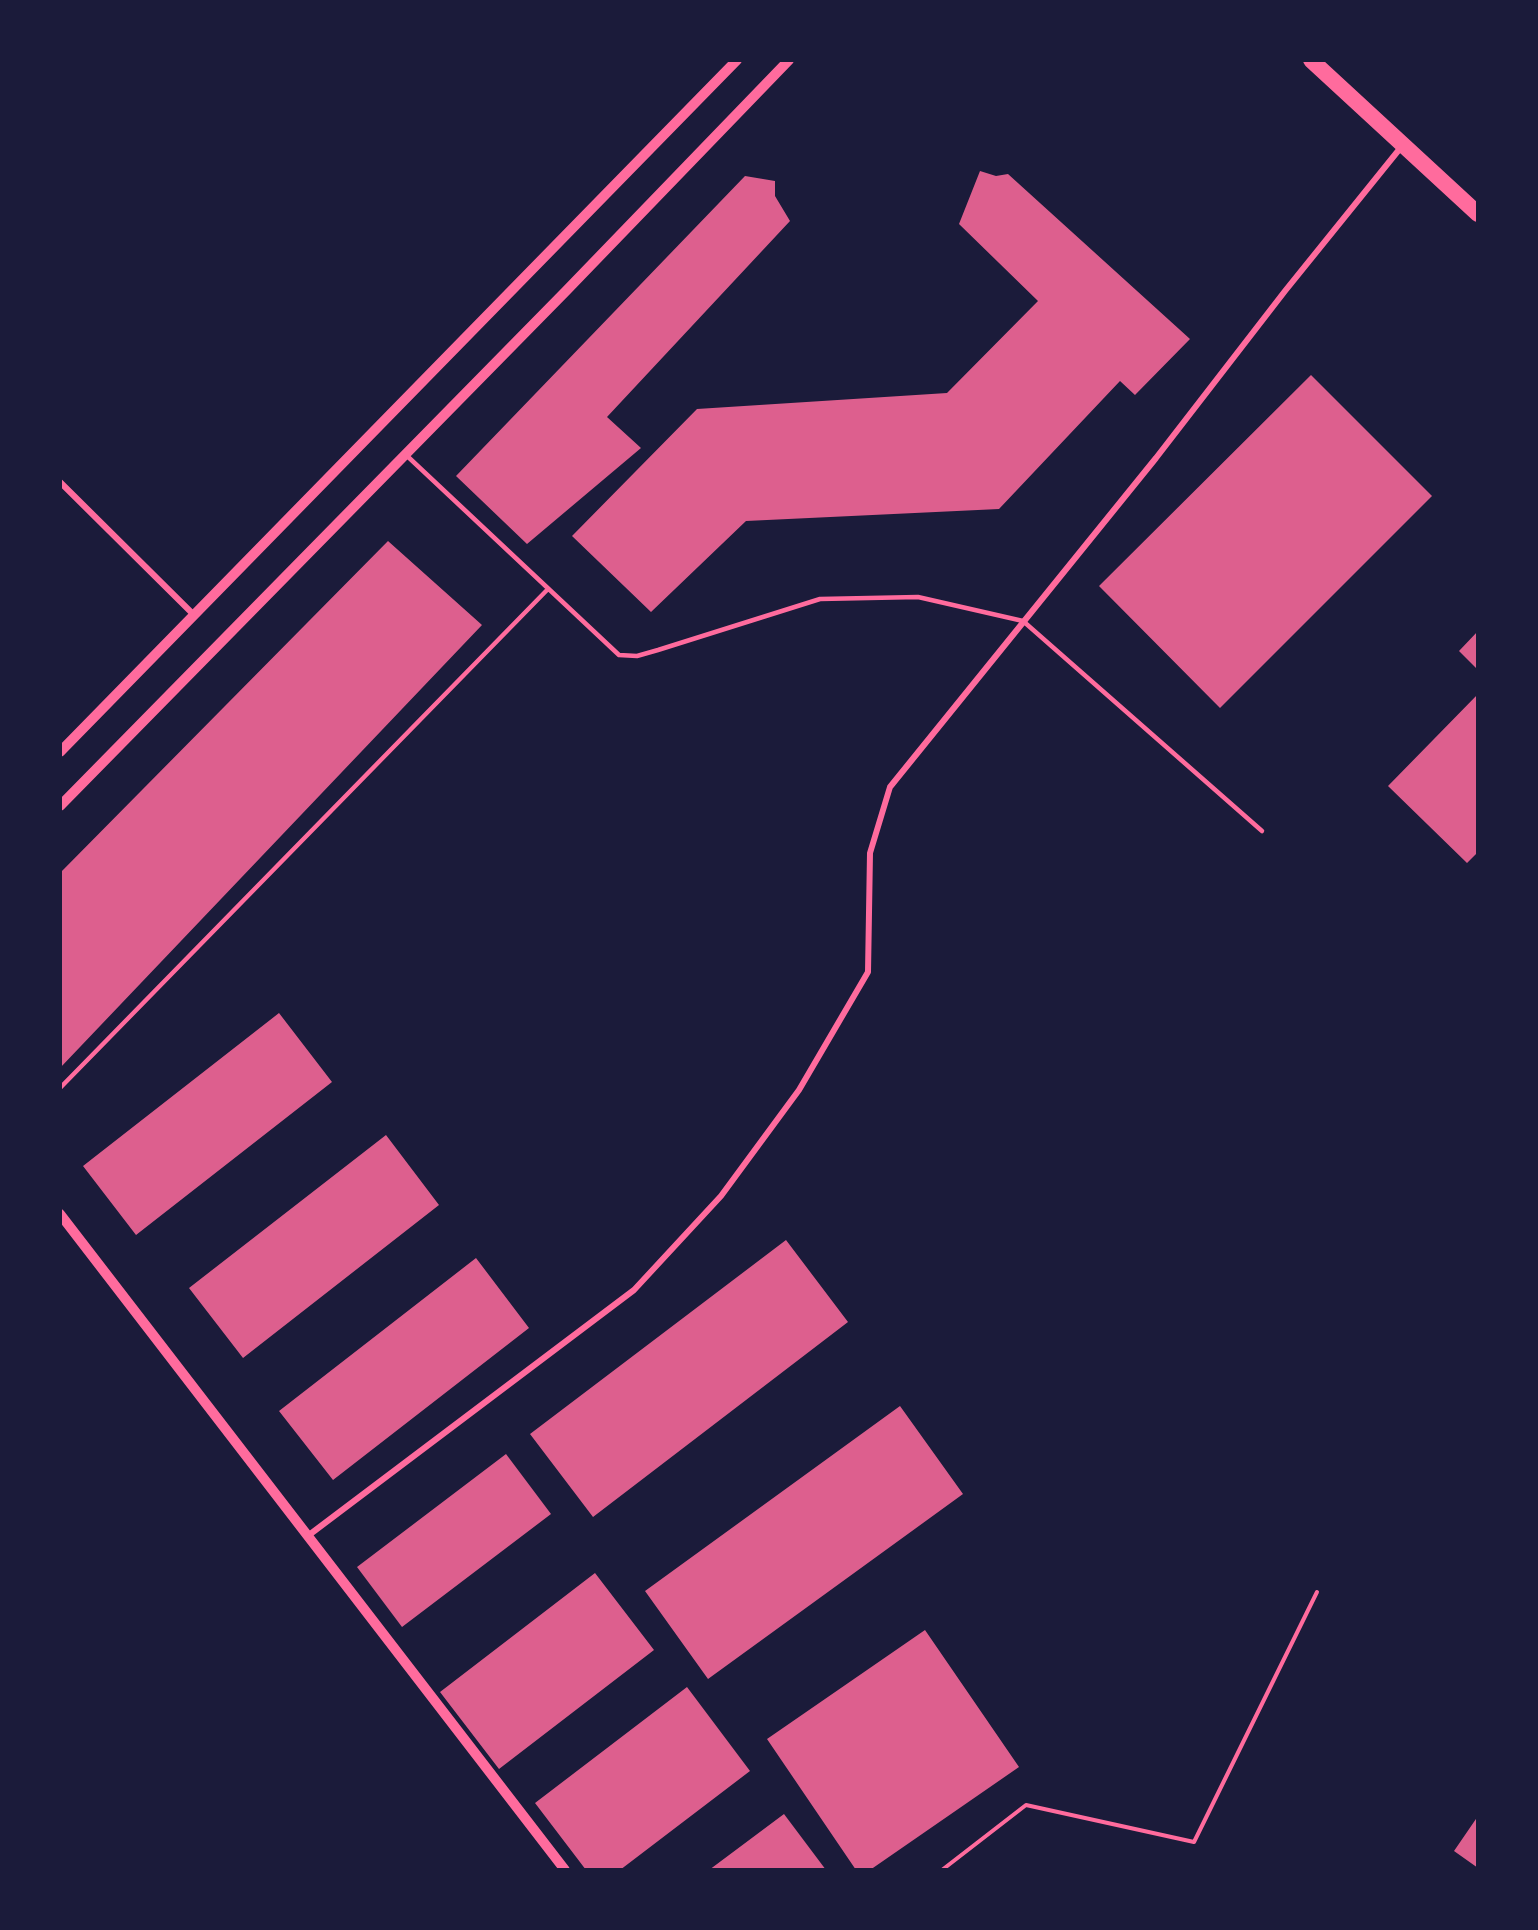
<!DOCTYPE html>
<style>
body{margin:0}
#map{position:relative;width:1538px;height:1930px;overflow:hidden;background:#1b1b3a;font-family:"Alegreya Sans",sans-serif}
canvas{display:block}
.frame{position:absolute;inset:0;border:62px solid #1b1b3a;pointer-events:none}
</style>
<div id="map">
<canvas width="1538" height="1930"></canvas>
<div class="frame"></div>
</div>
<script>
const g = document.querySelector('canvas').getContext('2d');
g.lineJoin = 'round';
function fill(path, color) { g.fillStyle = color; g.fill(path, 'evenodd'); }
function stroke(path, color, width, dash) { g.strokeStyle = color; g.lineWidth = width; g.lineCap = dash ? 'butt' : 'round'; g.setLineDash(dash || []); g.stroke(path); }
fill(new Path2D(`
 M980 171 996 176 1008 174 1190 339 1135 395 1120 381 999 509 746 521 651 612 572 536 697 409 947 393 1038 301 959 224Z
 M745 176 775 181V196L790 221 607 417 641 448 527 544 456 476Z
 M1311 375 1432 496 1220 708 1099 586Z
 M388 541 482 625 60 1068V873Z
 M1478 631V670L1459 651Z
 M1478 694V852L1467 863 1388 786Z
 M279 1013 332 1082 136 1235 83 1166Z
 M386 1135 439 1205 243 1358 189 1288Z
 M786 1240 848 1322 593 1517 530 1434Z
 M476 1258 529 1328 333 1480 279 1411Z
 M900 1406 963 1494 708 1679 645 1591Z
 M506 1454 551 1514 402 1627 357 1567Z
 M595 1573 654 1650 499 1769 440 1692Z
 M925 1630 1019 1767 870 1870H856L767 1739Z
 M687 1687 750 1771 620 1870H586L535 1803Z
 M784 1814 826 1870H709Z
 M1478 1816V1868L1454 1851Z`), '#dd5f8e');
stroke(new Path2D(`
 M942 1870 1026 1805 1194 1842 1317 1592`), '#ff6b9d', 4);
stroke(new Path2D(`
 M405 454 619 655 637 656 658 650 820 599 918 597 1023 621 1262 831
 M60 1088 548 589`), '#ff6b9d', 4.5);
stroke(new Path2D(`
 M60 482 194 615
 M309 1535 634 1290 721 1196 799 1090 868 972 870 853 890 787 1156 458 1285 291 1402 146`), '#ff6b9d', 6);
stroke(new Path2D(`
 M60 752 737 60
 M60 806 566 291 789 60
 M60 1214 565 1870`), '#ff6b9d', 10);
stroke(new Path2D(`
 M1311 60 1478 214`), '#ff6b9d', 16);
</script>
